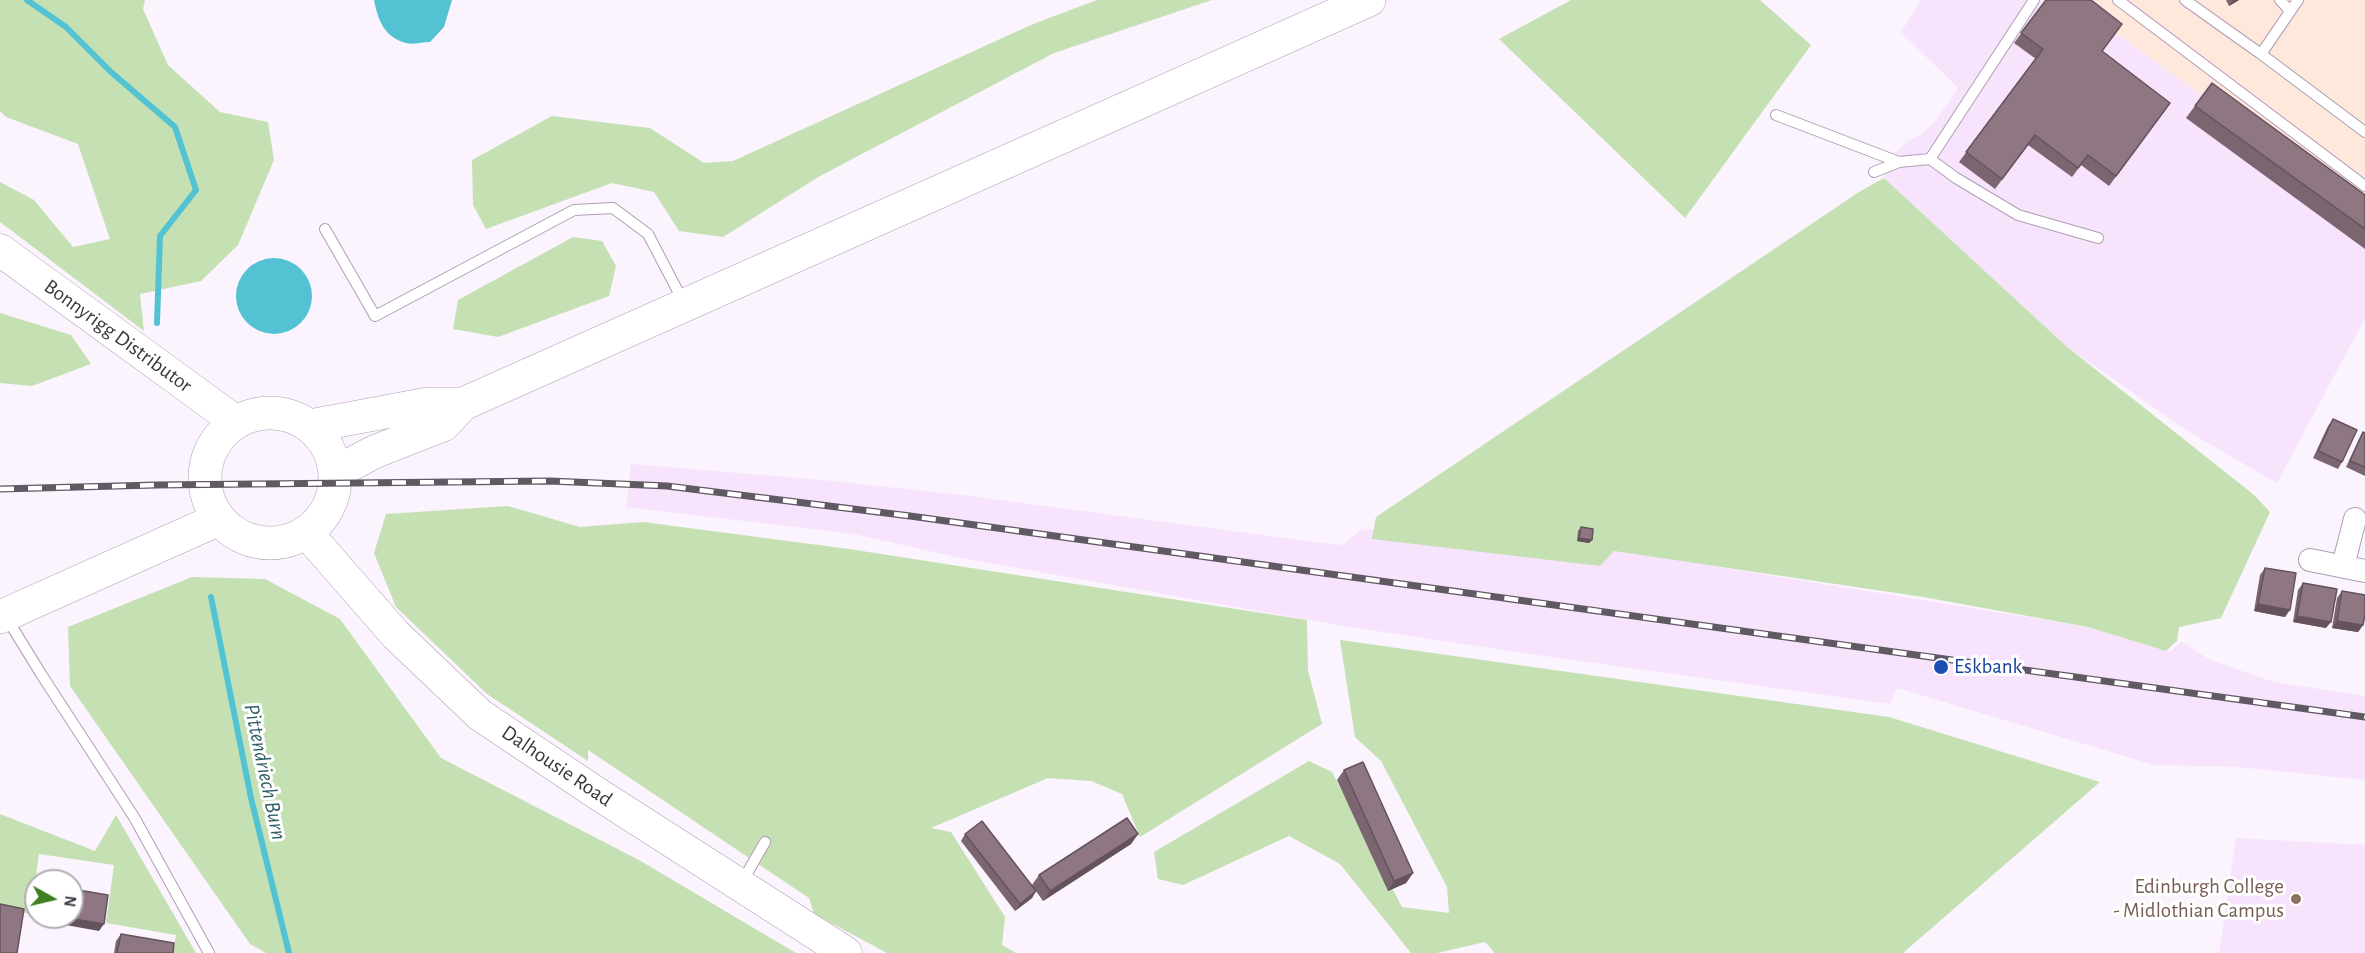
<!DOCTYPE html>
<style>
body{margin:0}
#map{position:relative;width:2365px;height:953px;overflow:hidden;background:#fbf3fd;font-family:"Alegreya Sans",sans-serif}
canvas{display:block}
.north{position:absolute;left:24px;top:869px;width:60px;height:60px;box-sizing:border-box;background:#fff;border:2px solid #b1aeb2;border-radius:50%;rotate:98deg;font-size:16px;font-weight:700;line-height:24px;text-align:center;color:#3d353f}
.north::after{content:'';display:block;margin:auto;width:21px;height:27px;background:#3e8123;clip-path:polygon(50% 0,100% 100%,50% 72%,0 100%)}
</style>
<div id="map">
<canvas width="2365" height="953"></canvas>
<div class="north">N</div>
</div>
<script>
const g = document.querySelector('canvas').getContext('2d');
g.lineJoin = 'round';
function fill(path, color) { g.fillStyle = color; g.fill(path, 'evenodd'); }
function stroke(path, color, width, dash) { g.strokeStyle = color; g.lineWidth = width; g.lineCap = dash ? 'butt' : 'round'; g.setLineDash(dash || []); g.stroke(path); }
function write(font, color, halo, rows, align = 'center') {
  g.font = font + ' "Alegreya Sans",sans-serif'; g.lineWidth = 6; g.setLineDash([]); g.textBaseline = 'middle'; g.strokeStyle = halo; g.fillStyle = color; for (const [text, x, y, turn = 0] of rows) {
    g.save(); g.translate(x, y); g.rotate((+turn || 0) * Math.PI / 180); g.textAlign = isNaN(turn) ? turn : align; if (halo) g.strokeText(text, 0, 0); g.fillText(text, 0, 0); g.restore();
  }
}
fill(new Path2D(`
 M2071 0H2365V214Z`), '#fee7db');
fill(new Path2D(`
 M1921 0H2070L2365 214V318L2277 483 2189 432 2066 346 1884 178 1883 163 1908 141 1921 134 1934 123 1958 88 1901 32Z
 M631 464 833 481 970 496 1315 542 1343 545 1359 531 1379 528 1614 550 2088 627 2170 652 2181 641 2210 660 2274 682 2365 696V780L2238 767 2154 765 1897 688 1890 704 1544 656 1343 626 956 557 854 534 626 507Z
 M2236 838 2365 845V953H2219Z`), '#f7e4fc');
fill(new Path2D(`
 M0 0H145L143 9 168 65 220 112 268 122 274 160 238 245 201 281 140 294 144 331 0 222V182L34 200 73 247 110 239 78 144 6 117 0 111Z
 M1097 0H1212L1054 53 820 176 723 237 679 231 654 192 612 183 486 229 473 205 472 160 552 116 650 128 704 163 733 161 1033 24Z
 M1571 0H1760L1811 45 1685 218 1499 39Z
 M1884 178 2066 346 2253 494 2270 512 2221 618 2179 627 2177 641 2166 651 2088 627 1923 597 1614 551 1600 566 1372 539 1376 517 1859 192Z
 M573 237 602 241 616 266 609 296 498 337 453 329 458 300Z
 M0 313 71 335 91 364 32 386 0 383Z
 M508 506 580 527 643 522 849 549 1307 620 1308 670 1322 724 1140 837 1122 794 1091 781 1048 778 931 828 951 832 1005 917 1002 945 1016 953H887L814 914 809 898 588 750V761L487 694 396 607 374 553 386 514Z
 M192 577 265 579 340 619 441 758 639 860 796 953H266L250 944 70 686 68 627Z
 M1340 640 1889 717 2100 782 1903 953H1495L1485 942 1437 953H1411L1340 864 1289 836 1183 885 1158 879 1154 852 1309 761 1332 772 1402 907 1449 913 1447 887 1381 761 1355 737Z
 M0 814 95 851 116 815 196 953H173L176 935 106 923 114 865 39 854 31 914 0 909Z`), '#c5e1b4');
fill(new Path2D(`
 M374 0H452L444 27 430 42C423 42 412 45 406 43 384 37 378 20 374 0Z
 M236 296a38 38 0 1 1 76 0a38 38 0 1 1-76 0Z`), '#53c2d2');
stroke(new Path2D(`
 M27 0 66 27 111 72 175 127 196 190 160 236 157 323
 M211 597 251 798 289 953`), '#53c2d2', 6);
const service = new Path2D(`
 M2118 0 2365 186
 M2185 0 2261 54
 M2280 0 2290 11
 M2298 0 2261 54 2365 132
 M1776 115 1899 162
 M1930 159 1956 178 2018 215 2098 238
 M1874 172 1899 162 1930 159 2034 0
 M325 229 375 316 574 210 613 208 648 234 684 303
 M6 617 41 674 134 817 209 953
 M742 882 765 842`);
const minor = new Path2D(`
 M2310 560 2365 571
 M2343 566 2355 519`);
const secondary = new Path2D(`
 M0 250 235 421
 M306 532 396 635 480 715 598 794 846 953`);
const primary = new Path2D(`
 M205 478a65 65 0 1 1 130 0a65 65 0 1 1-130 0Z
 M310 426 428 404H463
 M335 473 374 452 443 425 463 404 1369 0
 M0 617 219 519`);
stroke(service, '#af9eb4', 12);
stroke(minor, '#af9eb4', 24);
stroke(secondary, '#af9eb4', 33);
stroke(primary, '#af9eb4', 34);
stroke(service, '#fff', 10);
stroke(minor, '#fff', 22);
stroke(secondary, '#fff', 32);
stroke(primary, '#fff', 33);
const rail = new Path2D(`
 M0 489 156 485 550 481 667 486 910 516 2365 717`);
stroke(rail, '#605862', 7);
stroke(rail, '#fff', 4.5, [14]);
fill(new Path2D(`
 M2046 0 2102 52 2170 103 2109 186 2081 165 2072 177 2028 145 1995 189 1959 162 2036 59 2014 43Z
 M2226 0H2239L2229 6Z
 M2212 83 2365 195V249L2186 118Z
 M2333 419 2342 462 2338 469 2313 458 2328 426Z
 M2363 432 2365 433V476L2346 467 2359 439Z
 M1581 527 1592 540 1589 543 1577 541 1578 531Z
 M2265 568 2285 617 2254 611 2260 575Z
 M2303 583 2326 628 2293 622 2298 590Z
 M2342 591 2363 625 2358 632 2332 628 2337 598Z
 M1344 770 1413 873 1406 883 1388 891 1337 780Z
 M965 834 1036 891 1032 885 1039 875 1138 834 1131 844 1043 901 1036 891 1032 898 1015 911 961 841Z
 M121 934 173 953H114L116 941Z`), '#7b6571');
fill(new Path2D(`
 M2233 0H2239L2229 6Z
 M1579 538 1592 540 1589 543 1577 541Z
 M2258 604 2290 610 2285 617 2254 611Z
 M2297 616 2331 622 2326 628 2293 622Z
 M2337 621 2363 625 2358 632 2332 628Z
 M1138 834 1131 844 1043 901 1050 891Z
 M1413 873 1406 883 1388 891 1394 881Z
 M1036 891 1032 898 1015 911 1020 904Z
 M40 917H63L104 924 99 931 38 920Z`), '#64535c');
const building = new Path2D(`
 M2046 0H2091L2122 24 2102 51 2170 103 2116 176 2088 155 2078 168 2035 135 2002 179 1966 152 2043 49 2021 33Z
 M2212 83 2365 195V229L2195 106Z
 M2333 419 2357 430 2342 462 2318 451Z
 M2363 432 2365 433V467L2350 461Z
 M1581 527 1593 529 1592 540 1579 538Z
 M2265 568 2296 573 2290 610 2258 604Z
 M2303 583 2337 589 2331 622 2297 616Z
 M2342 591 2365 595V615L2363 625 2337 621Z
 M1363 762 1413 873 1394 881 1344 770Z
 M1127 818 1138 834 1050 891 1039 875Z
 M982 821 1036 891 1020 904 965 834Z
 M72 889 108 895 104 924 63 917H72Z
 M0 904 24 909 17 953H0Z
 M121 934 174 943 173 953H117Z`);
fill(building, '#8f7683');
stroke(building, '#64535c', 1.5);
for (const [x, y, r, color] of [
 [1941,667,8,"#1a4fb4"],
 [2296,899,6,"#8d6e63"]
]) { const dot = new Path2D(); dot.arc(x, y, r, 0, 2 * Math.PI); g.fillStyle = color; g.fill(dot); stroke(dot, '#fff', 2); }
write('21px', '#3d353f', '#fff', [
 ["Bonnyrigg Distributor",118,336,36],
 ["Dalhousie Road",557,766,34]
]);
write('21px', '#164399', '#fff', [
 ["Eskbank",1954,667]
], 'left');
write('21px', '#785e54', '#fff', [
 ["Edinburgh College",2284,887],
 ["- Midlothian Campus",2284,911]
], 'right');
write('italic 22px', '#2f5f66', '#fff', [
 ["Pittendriech Burn",265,772,78]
]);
</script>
